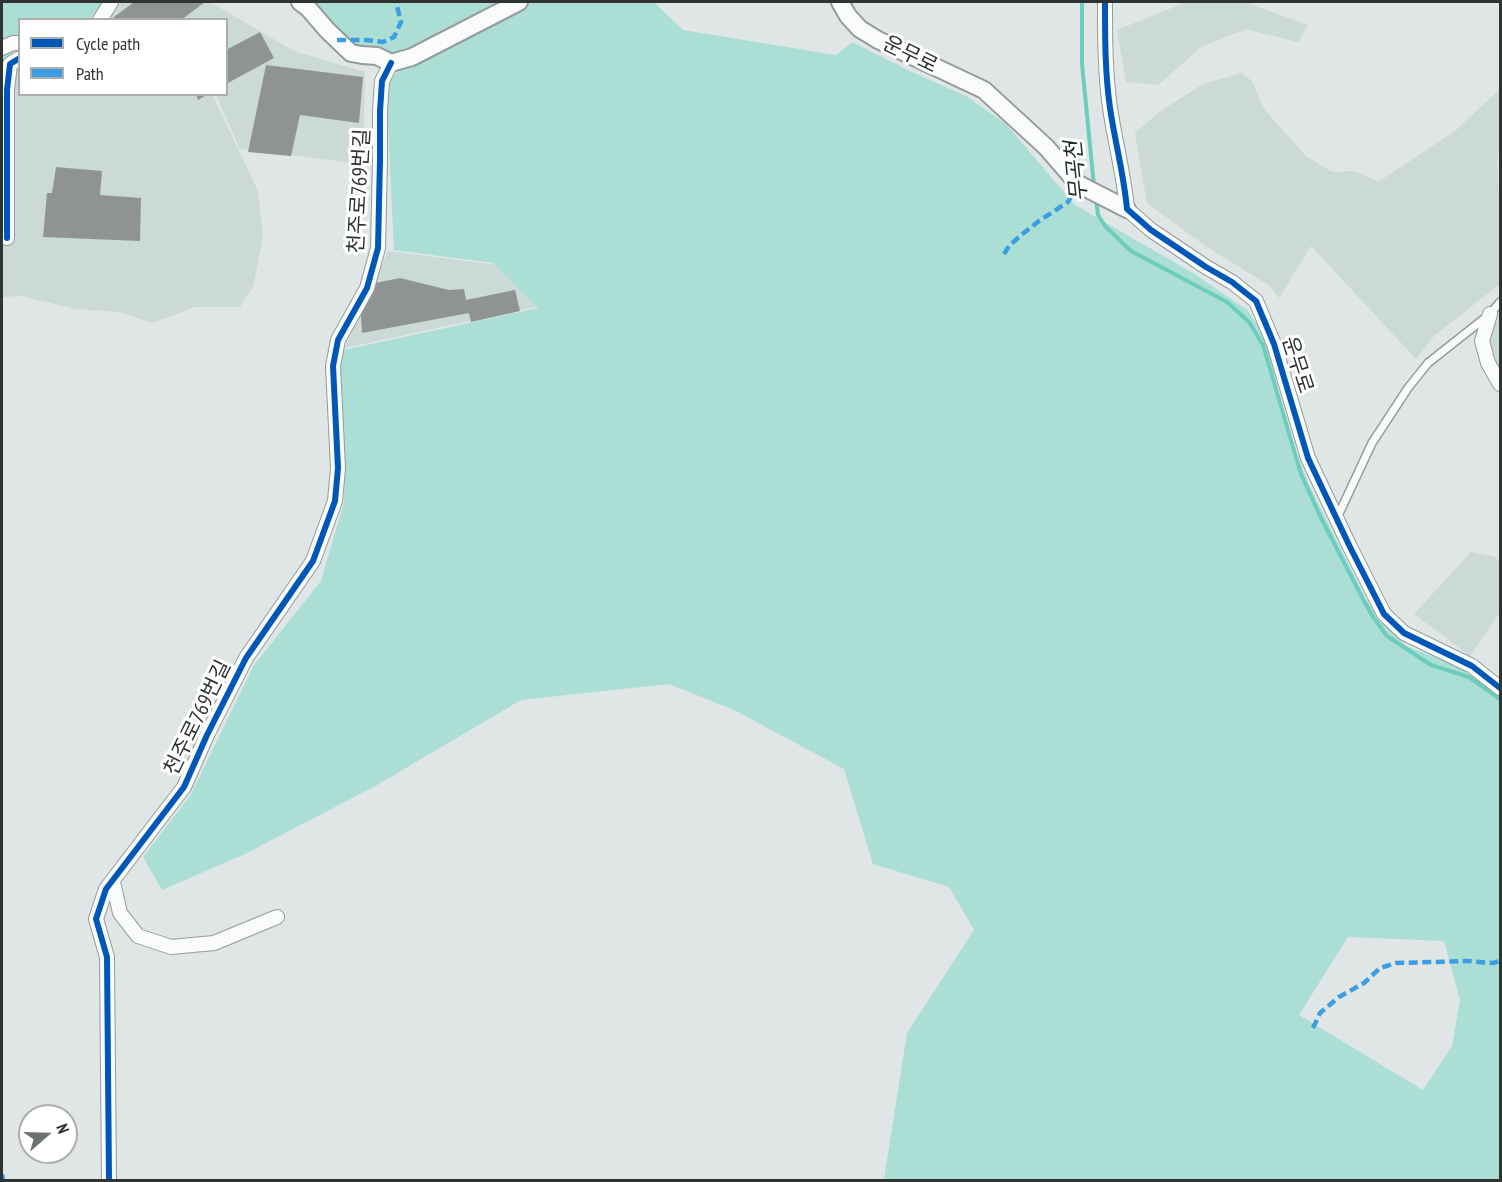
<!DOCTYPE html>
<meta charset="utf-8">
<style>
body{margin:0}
#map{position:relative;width:1502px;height:1182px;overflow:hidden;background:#dfe6e5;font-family:"PT Sans Narrow",sans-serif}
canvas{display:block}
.frame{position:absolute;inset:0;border:3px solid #2f3433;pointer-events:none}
.legend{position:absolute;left:18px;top:18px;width:210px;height:78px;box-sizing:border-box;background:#fff;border:2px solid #acaead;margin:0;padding:8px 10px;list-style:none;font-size:18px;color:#2f3433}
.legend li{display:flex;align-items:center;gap:12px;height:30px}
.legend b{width:30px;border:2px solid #acaead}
.north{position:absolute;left:18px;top:1104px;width:60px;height:60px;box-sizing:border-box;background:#fff;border:2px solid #acaead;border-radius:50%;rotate:70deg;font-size:16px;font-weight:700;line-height:24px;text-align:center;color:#2f3433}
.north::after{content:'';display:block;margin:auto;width:21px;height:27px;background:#6d7271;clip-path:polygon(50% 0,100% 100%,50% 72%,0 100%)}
</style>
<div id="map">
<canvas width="1502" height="1182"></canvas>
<div class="frame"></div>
<ul class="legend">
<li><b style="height:8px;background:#0057b8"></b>Cycle path</li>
<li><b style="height:8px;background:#3d9de2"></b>Path</li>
</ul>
<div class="north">N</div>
</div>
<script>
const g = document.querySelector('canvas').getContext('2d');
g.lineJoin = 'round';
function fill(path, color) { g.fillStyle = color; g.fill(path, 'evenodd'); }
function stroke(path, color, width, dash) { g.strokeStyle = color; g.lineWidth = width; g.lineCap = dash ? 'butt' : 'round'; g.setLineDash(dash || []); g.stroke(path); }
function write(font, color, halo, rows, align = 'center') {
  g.font = font + ' "PT Sans Narrow","Noto Sans KR",sans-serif'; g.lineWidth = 6; g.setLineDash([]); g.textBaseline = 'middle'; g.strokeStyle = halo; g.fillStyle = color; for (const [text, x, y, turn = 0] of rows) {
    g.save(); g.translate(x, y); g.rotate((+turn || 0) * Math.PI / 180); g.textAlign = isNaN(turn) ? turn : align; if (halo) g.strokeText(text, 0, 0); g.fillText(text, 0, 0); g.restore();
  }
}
fill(new Path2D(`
 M113 2H210L294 51 365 72 363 164 240 149 216 95 226 94V20H101Z
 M1187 2H1250L1252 5 1308 25 1298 42 1246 29 1201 47 1158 85 1126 82 1117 30Z
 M19 58 20 94H208L213 96 258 191 263 238 253 287 240 307H195L152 323 120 312 76 309 20 296 2 297V192L7 90Z
 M1241 73 1252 81 1264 109 1306 156 1332 172 1355 171 1378 182 1455 131 1500 89V139L1497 164 1500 210V284L1434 336 1416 359 1311 246 1279 298 1270 286 1207 247 1147 203 1135 133 1159 112 1203 84Z
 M388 251 497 265 540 306 345 348Z
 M1500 313V376L1484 343 1491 318Z
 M1471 552 1496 557 1500 564V612L1470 656 1414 614Z`), '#cbd9d7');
fill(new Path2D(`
 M2 2H103L90 19 20 20 19 41 13 43 2 192Z
 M310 2H507L399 54 365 52 359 49 316 6Z
 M530 2H654L683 30 836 55 852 42 910 71 966 96 1006 124 1075 205 1193 273 1247 310 1265 335 1288 431 1309 485 1367 601 1406 646 1454 664 1500 695V1180H872L884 1179 907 1033 974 930 949 887 873 864 844 769 734 710 669 684 521 700 377 785 245 854 162 890 143 857 190 796 254 665 321 581 344 502 339 351 538 308 493 263 394 250 386 84 397 72 408 64 478 30ZM1348 937 1444 941 1460 1000 1452 1046 1423 1090 1299 1015Z`), '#abdfd5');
stroke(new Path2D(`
 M1082 2V64L1094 186
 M1096 199 1098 215 1105 226 1131 251 1227 302 1249 322 1263 345 1301 474 1321 518 1362 597 1373 617 1387 636 1431 665 1469 677 1500 699`), '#6ccdbe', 4);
fill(new Path2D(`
 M134 2H205L181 20H110Z
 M260 32 274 58 226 84V50Z
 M266 65 363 77 359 123 300 115 291 156 248 152Z
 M196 94H208L198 100Z
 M56 167 102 171 100 195 141 198 140 241 43 237 47 193H52Z
 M400 278 449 290 464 289 466 300 515 290 520 311 471 322 469 313 362 333 361 315 375 283Z`), '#8f9493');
const service = new Path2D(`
 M1337 518 1372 443 1408 388 1428 363 1490 314 1500 302`);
const minor = new Path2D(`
 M1105 2C1105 37 1105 73 1110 108 1115 142 1124 175 1127 209L1151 230 1206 267 1232 282 1256 301 1274 344 1308 458 1350 547 1384 614 1404 633 1472 666 1500 688
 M100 20 111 2
 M2 48 13 43H20
 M7 238V90L10 64 20 58
 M1490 314 1482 341 1488 363 1500 384
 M113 882 120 913 138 936 171 947 214 943 277 917
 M109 1180 107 957 96 919 106 889 184 787 207 735 246 658 313 561 335 501 338 468 333 366 338 340 367 288 378 248 380 159V111L382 81 391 63`);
const tertiary = new Path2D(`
 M300 2 308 8 327 30 351 53 362 55 377 56 391 63 412 57 519 2
 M840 2 848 16 860 29 878 40 984 90 1046 147 1078 184 1127 209`);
stroke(service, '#959a9a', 10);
stroke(minor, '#959a9a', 16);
stroke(tertiary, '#959a9a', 20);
stroke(service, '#fafbfb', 7);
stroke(minor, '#fafbfb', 14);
stroke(tertiary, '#fafbfb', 16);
stroke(new Path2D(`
 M337 40H366L383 42 394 37 401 22 396 2
 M1004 254 1009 246 1020 236 1039 221 1068 202 1078 184
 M1313 1028 1320 1013 1339 997 1364 983 1380 968 1396 963 1467 961 1493 963 1500 961
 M2 1174 3 1180`), '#3d9de2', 4.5, [9, 4.5]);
stroke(new Path2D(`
 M1105 2C1105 37 1105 73 1110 108 1115 142 1124 175 1127 209L1151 230 1206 267 1232 282 1256 301 1274 344 1308 458 1350 547 1384 614 1404 633 1472 666 1500 688
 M7 238V90L10 64 20 58
 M109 1180 107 957 96 919 106 889 184 787 207 735 246 658 313 561 335 501 338 468 333 366 338 340 367 288 378 248 380 159V111L382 81 391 63`), '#0057b8', 6);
write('21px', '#2f3433', '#fff', [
 ["운무로",910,55,26],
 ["천주로769번길",360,191,-87],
 ["운무로",1297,365,72],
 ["천주로769번길",198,718,-64]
]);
write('italic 22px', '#182f2a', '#fff', [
 ["무곡천",1077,171,-96]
]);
</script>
